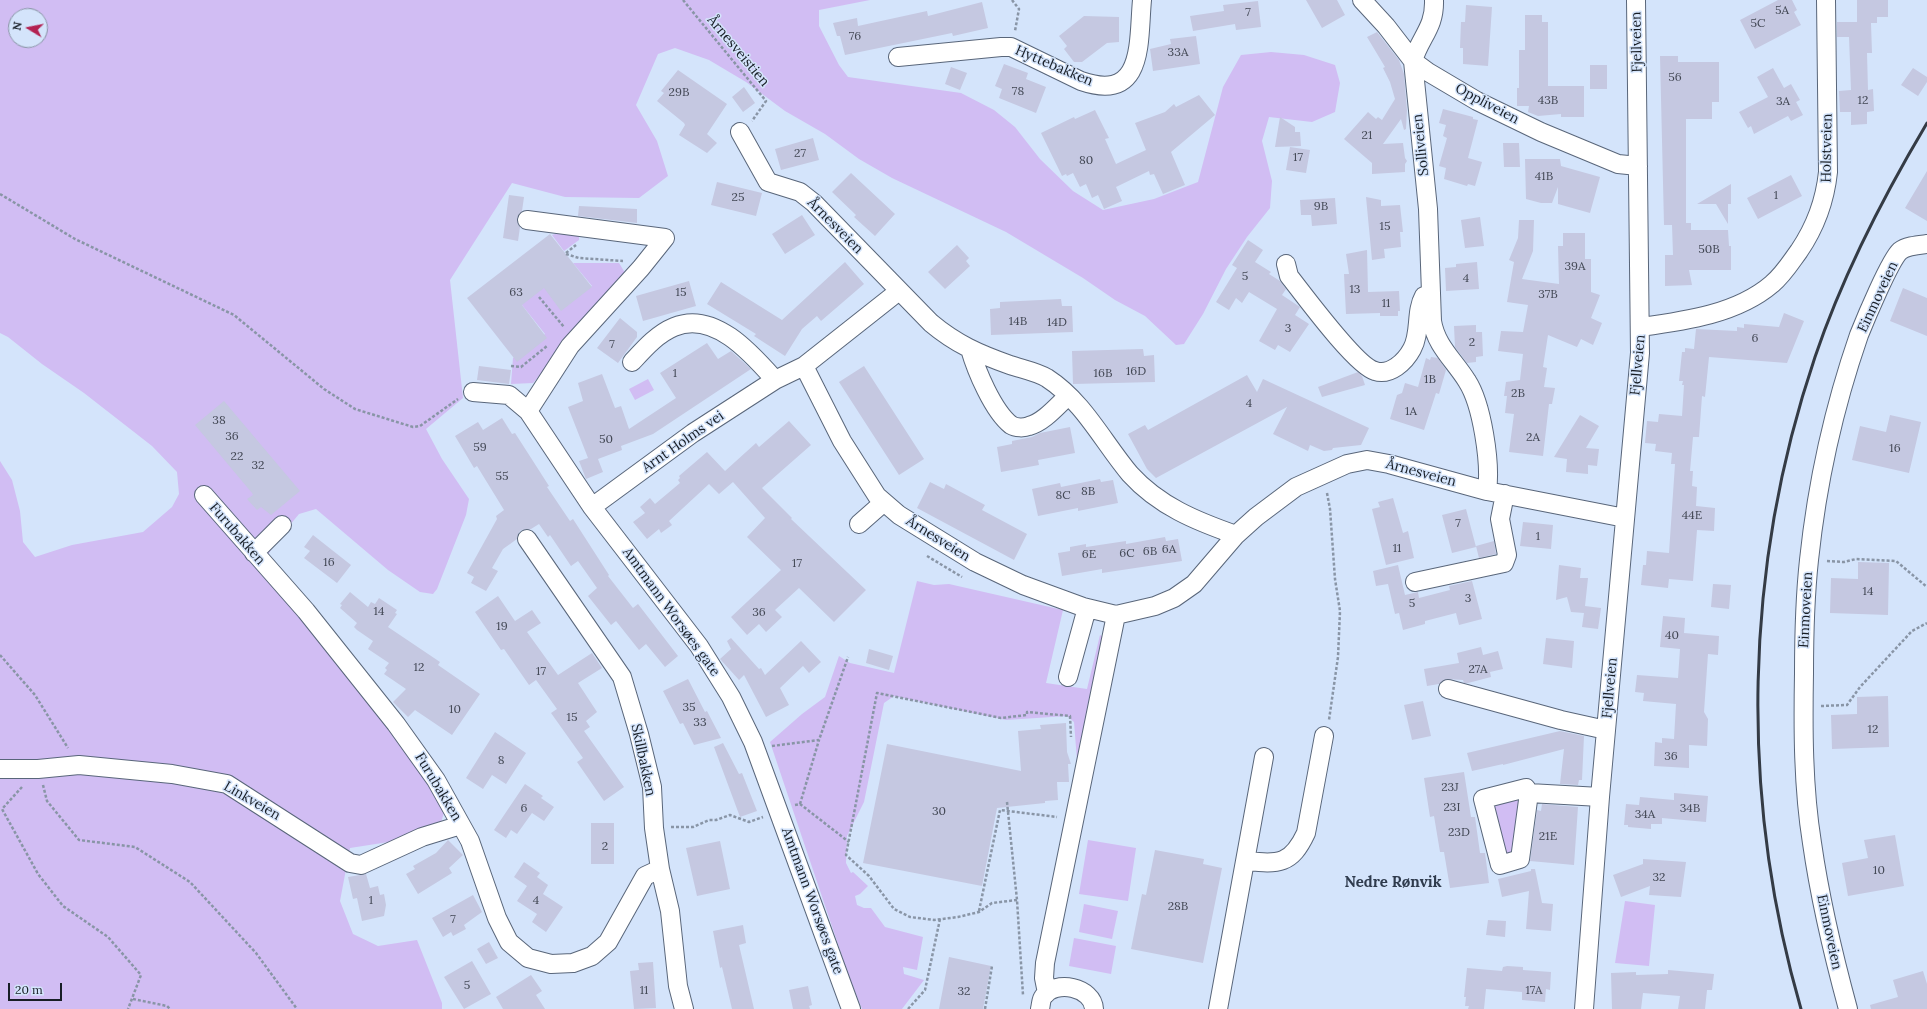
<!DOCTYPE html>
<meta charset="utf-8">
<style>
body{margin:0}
#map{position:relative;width:1927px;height:1009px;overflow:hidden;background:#d4e4fb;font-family:Lora,serif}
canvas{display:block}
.north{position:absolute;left:8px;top:8px;width:40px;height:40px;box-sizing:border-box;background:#d4e4fb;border:1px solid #8995a6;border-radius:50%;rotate:280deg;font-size:11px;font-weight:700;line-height:16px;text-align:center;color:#181e26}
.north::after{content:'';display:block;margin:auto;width:14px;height:18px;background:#b32252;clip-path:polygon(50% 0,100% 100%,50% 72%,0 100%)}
.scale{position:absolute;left:8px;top:983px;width:54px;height:18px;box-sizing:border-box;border:2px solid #181e26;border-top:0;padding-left:5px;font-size:12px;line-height:14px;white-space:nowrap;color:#181e26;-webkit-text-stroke:3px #d4e4fb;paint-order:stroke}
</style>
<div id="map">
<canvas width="1927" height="1009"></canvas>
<div class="north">N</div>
<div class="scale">20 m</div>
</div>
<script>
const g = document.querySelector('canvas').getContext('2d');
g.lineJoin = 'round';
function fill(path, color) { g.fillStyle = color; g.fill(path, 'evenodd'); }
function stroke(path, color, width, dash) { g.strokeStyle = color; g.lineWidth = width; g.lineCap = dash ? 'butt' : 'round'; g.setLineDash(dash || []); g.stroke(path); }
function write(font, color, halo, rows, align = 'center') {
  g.font = font + ' Lora,serif'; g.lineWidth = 3; g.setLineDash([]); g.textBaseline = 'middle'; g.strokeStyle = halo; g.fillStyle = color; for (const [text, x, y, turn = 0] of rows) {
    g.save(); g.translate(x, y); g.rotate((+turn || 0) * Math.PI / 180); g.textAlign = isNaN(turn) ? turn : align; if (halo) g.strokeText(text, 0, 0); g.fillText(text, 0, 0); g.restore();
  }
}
fill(new Path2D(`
 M0 0H870L819 10V26L839 65 848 77 961 93 994 110 1015 127 1040 159 1073 191 1103 210 1154 199 1198 182 1223 87 1241 55 1271 52 1304 55 1335 65 1340 83 1335 112 1312 122 1269 117 1262 141 1272 181 1270 208 1247 237 1226 269 1203 314 1184 344 1176 345 1145 316 1115 300 1083 278 1006 232 892 178 859 159 825 134 785 111 746 82 709 60 675 48 658 54 636 105 657 141 668 176 639 198 565 197 512 183 450 280 463 398 426 429 442 459 469 499 466 515 437 589 433 594 420 592 388 570 316 509 299 514 275 543 268 555 425 780 444 813 441 822 395 841 350 848 340 901 353 934 378 946 417 940 442 1003V1009H0V461L12 480 20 511 23 542 35 557 72 545 143 532 172 507 179 494 177 472 152 446 84 393 42 364 8 337 0 333ZM16 16H40V40H16Z
 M555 234 579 235V240L564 251 552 235Z
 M573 263H619L627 276 533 383 511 384 513 358 545 334 518 300 541 282 561 308 592 286Z
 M648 379 654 390 635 400 629 389Z
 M917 581 934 585 949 584 1063 610 1046 683 1087 689 1100 635 1107 639 1078 773 1074 722 1067 716 1006 720 894 696 884 703 864 802 847 836 846 863 851 873 853 872 868 886 860 894 855 896 857 905 864 908H871L885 927 923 937 917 970 903 967 904 974 924 980 902 1009H862L849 977 770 742 802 714 825 697 839 656 850 663 894 673Z
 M1521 795 1517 852 1503 855 1487 803Z
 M1088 840 1136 848 1128 901 1079 894Z
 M1625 901 1655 905 1649 966 1615 963Z
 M1084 904 1118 911 1112 939 1079 932Z
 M1074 938 1116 946 1111 974 1069 966Z`), '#d1bdf3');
fill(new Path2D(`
 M1306 0H1337L1345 15 1322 28Z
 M1778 0H1792L1797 10 1794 12 1801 25 1755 49 1740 20Z
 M1857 0H1888V17H1877V23H1871L1872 53H1867L1868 90 1873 89 1874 111 1867 112V124L1851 125V112H1840L1839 91 1851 90 1849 37H1837V22H1857Z
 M1258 1 1261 27 1236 30 1235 24 1193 31 1190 16 1224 11 1223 5Z
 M982 2 988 28 953 36 952 33 845 55 840 36H837L833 23 857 18 858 26 927 11 928 16Z
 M1466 5 1492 7 1488 66 1463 64V48H1460L1461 22H1465Z
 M1525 15H1542V22H1548V86H1584V117H1561V114L1538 116 1528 112 1529 106H1517V88H1519V50H1525Z
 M1084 16 1119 17V42L1107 43 1082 62H1074L1064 49 1067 46 1059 36Z
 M1377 32 1399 60 1404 74 1407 110 1406 129 1404 130 1401 119 1383 144 1403 143 1405 158 1407 161 1405 164V172L1372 174V163L1344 139 1368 112 1376 119 1378 117 1382 120 1395 99 1390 82 1383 68 1385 67 1367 37Z
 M1196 36 1200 64 1153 71 1150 49 1171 44 1170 39Z
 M1660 56H1678V62H1719V102H1712V119H1686V223H1691V230H1728L1729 246H1731V270H1689L1692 285 1665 286V255H1673L1672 225H1664Z
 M1004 64 1028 73 1026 79 1046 87 1036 113 999 98 1002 89 995 86Z
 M1590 65H1607V89H1590Z
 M951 67 967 73 960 90 945 84Z
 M1773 68 1784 88 1791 84 1800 100 1796 102 1803 115 1791 121 1788 116 1754 134 1751 126 1748 128 1739 112 1768 97 1757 77Z
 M1913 68 1927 77V82L1918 96 1901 85Z
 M678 70 727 104 707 134 717 143 707 153 679 135 685 125 684 123 657 101 664 93 661 91Z
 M744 87 755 103 743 112 732 97Z
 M1199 95 1215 115 1171 152 1185 185 1163 194 1154 174 1150 175 1149 171 1116 187 1122 201 1104 209 1098 195 1092 198 1086 184 1080 187 1073 173 1067 176 1066 174 1062 176 1041 133 1074 117 1075 119 1095 110 1109 138 1105 139 1116 164 1146 150 1135 123 1165 112 1174 104 1176 107Z
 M1443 109 1473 117V119L1478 120 1468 158 1482 162 1475 186 1468 184 1467 186 1444 179 1446 168 1439 166 1447 138 1443 136 1446 125 1439 123Z
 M1280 117 1295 127V132H1300L1301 146 1275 147Z
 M813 138 819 160 781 170 775 149Z
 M1503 143H1519L1520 167H1504Z
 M1290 147 1310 150 1306 173 1286 170Z
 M1525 159H1560L1561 166 1600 177 1590 213 1558 204V187L1552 203H1541L1526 199Z
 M1927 171V221L1905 208Z
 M851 173 895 214 875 236 854 217 856 215 832 192Z
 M1791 175 1802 196 1758 219 1747 198Z
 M717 182 762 193 756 216 711 205Z
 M1731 184V204H1728V224L1716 204H1697Z
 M509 195 524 197 522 211 517 218 520 227 518 241 503 238Z
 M1366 197 1381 200V206L1400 205 1403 232H1400L1401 247 1384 249 1385 258 1372 260Z
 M1335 198 1337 224 1312 226 1311 215H1301L1300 200Z
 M579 206 637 209V223L578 216Z
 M802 215 815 235 785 254 772 234Z
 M1480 217 1484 246 1465 248 1461 220Z
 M1519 220H1534L1533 251 1522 279 1559 284 1558 246H1563V233H1585V259H1591V292L1600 295 1591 318 1602 323 1593 345 1581 339 1577 347 1548 335 1543 367 1547 368 1544 387 1555 388 1552 404H1549L1543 456 1509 452 1514 414 1505 413 1507 396H1504L1506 382 1520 380 1523 354 1498 351 1501 331 1523 332 1528 305 1507 302 1514 262 1509 260 1518 238Z
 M550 234 592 287 561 311 544 288 522 305 547 338 517 362 467 298Z
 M1248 240 1263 250 1255 262 1271 272 1269 274 1280 281 1286 289 1282 295 1300 307 1295 315 1309 324 1290 352 1278 345 1275 350 1259 341 1277 309 1249 292 1242 303 1236 298 1229 310 1216 302 1237 268 1232 265Z
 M957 245 969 258 966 261 970 266 945 289 928 272Z
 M1367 250 1368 292 1399 291 1400 311H1398V316H1380V313L1346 314 1344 274H1349L1346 254Z
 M845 262 864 284 821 321 817 316 802 329 785 356 754 336 756 334 707 304 721 282 782 320Z
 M1477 262 1479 289 1446 291 1445 268 1456 267V264Z
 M689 281 696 306 643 321 636 296Z
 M1903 288 1927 298V336L1890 321Z
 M1061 299 1062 306H1072L1073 332 991 335 990 309 1000 308V302Z
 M1784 313 1804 321 1787 363 1709 357 1705 397 1702 396 1699 437H1693L1690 471H1693L1692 486 1697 487 1696 506 1715 508 1714 531 1697 530 1693 581 1669 579 1668 588 1641 585 1643 565H1646L1647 551 1669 553 1675 464H1671L1672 453 1655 451 1656 444 1645 443 1647 421 1658 422 1659 414 1682 416 1684 385H1682L1683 381H1679L1682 352H1685V348L1694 349 1696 329 1737 331V327L1744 328V324L1779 327Z
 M620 318 637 332V337L618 363 597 348Z
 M1476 325V332H1482L1483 356 1476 357V362L1467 363 1455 347 1454 326Z
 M707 343 718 359 731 351 751 369 653 434 621 446 622 450 598 459 603 472 586 479 579 461 588 458 568 407 583 401 578 383 602 374 615 408 621 406 629 429 676 398 660 373Z
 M1143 349 1144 356 1154 355 1155 382 1073 384 1072 351Z
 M1431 357 1438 358 1446 370 1439 394 1436 393 1424 430 1390 419 1397 395 1402 393 1405 383 1418 387 1426 358 1430 360Z
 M479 366 511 370 509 384 477 380Z
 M864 366 924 459 899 475 839 382Z
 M1358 372 1362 376 1365 385 1322 397 1318 387Z
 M1247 375 1257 392 1263 379 1369 428 1361 445 1333 448 1332 450 1324 451 1310 445 1308 451 1273 434 1287 407 1156 478 1147 469 1128 434 1145 425 1148 430Z
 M224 401 300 491 271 515 261 507 257 510 247 499 253 495 252 493 195 425Z
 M1580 415 1599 426 1586 448 1599 449 1597 466 1588 465V474L1566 472 1567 459 1554 457Z
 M1890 415 1921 422 1909 473 1852 460 1860 426 1886 432Z
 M502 418 512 434 515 433 549 486 547 487 570 521 573 519 609 575 608 576 633 608 638 604 678 656 665 667 646 644 639 650 616 621 611 625 588 596 597 588 578 561 571 566 550 535 548 537 539 524 531 529 521 530 518 534 517 539 503 549 492 568 498 571 486 591 471 583 474 577 467 573 497 519 496 516 504 510 477 466 474 468 455 436 478 422 483 430Z
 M789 421 811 445 762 488 792 518 791 519 866 590 834 622 799 588 775 610 782 617 766 632 759 624 747 635 731 617 781 570 747 537 765 518 733 482 719 494 709 484 669 521 672 525 661 533 659 529 647 539 633 522 645 513 640 507 650 498 655 504 680 483 678 480 680 478 679 476 707 452 725 471 756 443 759 447Z
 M1070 427 1075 453 1038 460 1039 465 1001 472 997 447 1012 444V441L1032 437 1040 433Z
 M1100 479 1101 482 1113 480 1118 503 1078 511V508L1038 516 1032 489 1060 483 1061 487Z
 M930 482 944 489 946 484 985 505 982 510 1027 534 1014 560 917 508Z
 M1393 498 1403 533 1408 531 1414 558 1386 565 1372 509 1380 507 1378 502Z
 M1466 509 1476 547 1452 553 1442 515Z
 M1523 522 1553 525 1551 549 1520 546Z
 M313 535 351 565 337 583 304 558 310 551 304 547Z
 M1165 537 1166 541 1178 539 1182 561 1102 573V569L1062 576 1058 553 1070 551V547L1086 544V547L1126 541V544Z
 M1494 541 1496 554 1479 558 1476 546Z
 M1858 562 1889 563 1888 615 1830 613 1831 578 1858 579Z
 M1398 565 1405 595 1418 592 1419 598 1450 590 1449 586 1472 581 1482 619 1459 625 1456 613 1425 621V624L1403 630 1399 613 1395 614 1388 584 1376 586 1373 571Z
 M1559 565 1581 568 1580 578H1588L1585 606 1601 608 1598 629 1582 627 1584 613 1571 612 1567 597 1556 600Z
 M1713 584 1731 585 1729 609 1711 607Z
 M350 592 368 607 371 602 375 604 379 598 397 610 395 613 397 614 388 627 440 662 438 665 480 694 452 735 415 710 408 717 393 702 406 689 384 674 387 670 385 668 389 663 368 649 373 641 357 630 354 627 357 623 340 608 342 605 340 604Z
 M498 596 515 621 532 610 541 623 527 632 558 675 592 653 602 668 578 683 597 712 586 721 590 727 584 731 624 787 604 801 577 762 583 758 551 713 557 709 536 680 529 685 504 649 501 650 475 612Z
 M1663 616 1685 618 1684 633 1719 636 1718 655 1708 654 1704 712 1708 719 1707 746 1689 745V768L1654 766 1655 742 1662 743V738L1674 739 1676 704 1643 701 1644 693 1635 692 1637 675 1678 678 1680 649 1660 647Z
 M731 638 759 669 761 668 765 675 801 641 821 662 809 673 803 666 780 688 789 705 766 717 744 675 739 680 720 659 731 649 727 641Z
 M1546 638 1574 641 1572 668 1543 664Z
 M1481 647 1483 655 1498 651 1503 669 1490 672 1491 677 1468 683H1464L1463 680 1446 679 1439 684 1427 686 1424 669 1459 663 1457 653Z
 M869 649 893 656 889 670 866 663Z
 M688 679 705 712 707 711 721 738 694 745 683 723 680 724 663 691Z
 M1888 696 1889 747 1832 749 1831 715 1857 714V697Z
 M1423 701 1431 736 1412 740 1404 705Z
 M1066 723 1067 752 1071 764H1068L1069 782H1057L1058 800 1045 801V803L997 808 982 886 863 863 887 744 1021 771 1018 731 1041 729 1040 725Z
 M1560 731 1584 736 1582 780H1579L1578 785 1560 784 1564 749 1503 765V764L1472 771 1467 753Z
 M495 732 526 753 506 784 492 775 483 789 466 778Z
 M723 743 739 774 742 773 757 811 740 817 714 747Z
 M1464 772 1471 817H1475L1480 853H1485L1489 883 1450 888 1444 852H1440L1434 816 1430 817 1424 778Z
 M525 784 543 796 541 798 554 807 544 821 532 813 517 834 511 830 506 838 494 830Z
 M1674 793 1708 796 1706 822 1662 818V824H1651V829L1628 827V825H1624L1626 804 1639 805 1640 797 1674 800Z
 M1542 804 1578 807 1574 865 1530 861 1537 810 1541 811Z
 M591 823H614V864H591Z
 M1895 835 1904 886 1848 896 1842 863 1868 858 1864 840Z
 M448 840 463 855 449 868 452 873 418 894 406 874 415 869 413 866 436 853Z
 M720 841 730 889 697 896 686 848Z
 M1155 850 1204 859 1203 864 1222 868 1203 963 1131 949 1142 894 1146 895Z
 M1643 859 1686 862 1681 897 1649 895 1650 886 1621 897 1613 875 1643 864Z
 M524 862 540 873 537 877 548 885 543 894 563 907 546 932 532 922 537 914 517 901 527 886 514 877Z
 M1531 869H1535L1542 903 1553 904 1551 931 1526 929 1529 891 1502 897 1498 879 1531 871Z
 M366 874 370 888 378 886 380 895 384 894 386 905 384 916 362 921 357 898 353 899 348 877Z
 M473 895 482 912 464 925 466 929 453 936 451 932 443 937 432 918Z
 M1488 920 1506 921 1505 937 1486 935Z
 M743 925 746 943 739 945 754 1009H732L722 967 720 968 713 931Z
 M489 942 498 958 486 964 477 949Z
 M949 957 991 966 983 1009H939Z
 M472 961 491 994 464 1009 444 977Z
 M653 962 656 1008 634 1009 630 971 639 970 638 963Z
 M1507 966 1523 967V970L1551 972 1550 990 1546 989 1545 1002 1522 1000V992L1486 989 1484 1009H1468L1469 1006H1465L1466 997H1464L1467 968 1502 971 1503 967Z
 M1668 970 1714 974 1712 990H1707L1705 1009H1678L1680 996 1643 993 1641 1009H1612L1611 973 1636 972V975L1668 974Z
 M1923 971 1927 984V1009H1871L1870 1005 1898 997 1893 980Z
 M531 975 542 991 536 995 545 1009H503L496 997Z
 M808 986 812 1005 809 1006 810 1009H793L789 990Z`), '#c5c8e1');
const minor = new Path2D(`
 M1362 0 1386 26 1413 61 1428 72 1477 101 1541 132 1618 164 1638 166
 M1434 0C1435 28 1420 37 1413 61L1428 209 1432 321C1436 346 1454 360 1467 381 1482 404 1491 463 1487 491
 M898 57 1001 47H1011L1081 81C1145 103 1138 42 1142 0
 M740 132 768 182 800 192 814 203 931 323C956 344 979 354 1010 365 1022 369 1037 372 1047 378 1084 402 1103 442 1130 474 1159 506 1196 521 1236 535
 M527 220 665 238 641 268 570 346 528 411
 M1286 264 1289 276C1304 295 1356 366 1375 371 1390 376 1405 362 1412 349 1421 333 1415 312 1424 296L1427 295
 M1641 327C1685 321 1737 314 1772 284 1783 275 1791 262 1799 251 1816 226 1825 201 1828 172L1826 0
 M970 349C976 370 993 411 1011 425 1016 428 1024 428 1029 426 1044 422 1057 406 1068 396
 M632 362C644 349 657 334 674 327 714 310 752 354 775 380
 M804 366 842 441 877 496 899 515 975 562 1023 585 1083 607 1116 615 1155 606 1174 598 1194 584 1236 535 1256 517 1296 487 1347 464 1367 460 1389 464 1487 491 1625 518
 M473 392 509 395 528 411 592 507 699 646 731 697 753 742 851 1009
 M204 495 306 611 396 724 436 780 470 841 497 918 509 942 528 958 551 964 573 963 592 956 608 942 645 876 660 869
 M592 507 693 433 775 380 804 366 899 291
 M859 524 884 502
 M527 539 622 677 639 734 652 787 654 828 660 869 670 911 678 986 684 1009
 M254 553 282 525
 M1415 582 1504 563 1507 555 1500 519 1505 494
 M1068 677 1087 608
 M1448 689 1561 720 1606 730
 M0 769H38L79 765 172 774 227 784 350 863 361 865 422 837 461 825
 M1526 788 1529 793 1520 859 1500 865 1483 799Z
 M1529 793 1600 797
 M1246 861C1279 864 1291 865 1306 833L1324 736
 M1047 993 1044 978 1045 963 1116 615
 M1040 1009C1041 1005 1041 999 1043 997 1055 979 1093 987 1094 1009
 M1218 1009 1264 757
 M1584 1009 1600 797 1640 353 1636 0
 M1848 1009C1833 954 1820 899 1812 843 1803 787 1803 729 1804 673 1804 635 1805 597 1809 560 1817 484 1834 407 1859 335 1865 320 1890 260 1900 251 1906 246 1919 245 1927 244`);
stroke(minor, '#59667a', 20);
stroke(new Path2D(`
 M683 0 766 101 752 121
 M1012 0 1019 9 1015 31
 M0 194 75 239 234 315 324 389 355 409 413 427 420 426 458 399
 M566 253 576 245
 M566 254 579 258 623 261
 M539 297 564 327
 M511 366 521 367 547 346
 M1327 493 1330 509 1335 579 1340 611 1338 657 1329 720
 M927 556 962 577
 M1827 561 1844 562 1856 559 1896 561 1927 587
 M0 655 35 695 68 748
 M1821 706 1847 705 1860 687 1912 631 1927 623
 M772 746 819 740 848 657
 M43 785 47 801 79 840 135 847 190 882 256 953 297 1009
 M22 787 2 809 38 874 63 906 108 937 141 975 128 1009
 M1007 802 1017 900 1023 995
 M800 804 819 740
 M795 805 800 804 849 842
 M671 827H693L709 820H716L730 815 749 822 763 817
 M1017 900 992 903 979 912 958 917 934 920 910 917 894 909 869 876 846 855 877 693 1001 718 1027 715V712L1070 716 1071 737
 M979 911 1000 810 1057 817
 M133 999 167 1006 170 1009
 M908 1009 925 990 940 919
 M985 1009 992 966`), '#8995a6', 2.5, [3, 2]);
stroke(minor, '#fff', 18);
stroke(new Path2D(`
 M1801 1009C1739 795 1744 567 1815 357 1843 274 1883 197 1927 123`), '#343b45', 3);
write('12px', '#434855', null, [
 ["5A",1782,11],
 ["7",1248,13],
 ["5C",1758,24],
 ["76",855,37],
 ["33A",1178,53],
 ["56",1675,78],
 ["78",1018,92],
 ["29B",679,93],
 ["43B",1548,101],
 ["12",1863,101],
 ["3A",1783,102],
 ["21",1367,136],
 ["27",800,154],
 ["17",1298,158],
 ["80",1086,161],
 ["41B",1544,177],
 ["1",1776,196],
 ["25",738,198],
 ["9B",1321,207],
 ["15",1385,227],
 ["50B",1709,250],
 ["39A",1575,267],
 ["5",1245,277],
 ["4",1466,279],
 ["13",1355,290],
 ["63",516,293],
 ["15",681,293],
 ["37B",1548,295],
 ["11",1386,304],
 ["14B",1018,322],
 ["14D",1057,323],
 ["3",1288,329],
 ["6",1755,339],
 ["2",1472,343],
 ["7",612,345],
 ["16D",1136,372],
 ["1",675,374],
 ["16B",1103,374],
 ["1B",1430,380],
 ["2B",1518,394],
 ["4",1249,404],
 ["1A",1411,412],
 ["38",219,421],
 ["36",232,437],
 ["2A",1533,438],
 ["50",606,440],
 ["59",480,448],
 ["16",1895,449],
 ["22",237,457],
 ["32",258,466],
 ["55",502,477],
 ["8B",1088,492],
 ["8C",1063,496],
 ["44E",1692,516],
 ["7",1458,524],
 ["1",1538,537],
 ["11",1397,549],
 ["6A",1169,550],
 ["6B",1150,552],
 ["6C",1127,554],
 ["6E",1089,555],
 ["16",329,563],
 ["17",797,564],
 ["14",1868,592],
 ["3",1468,599],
 ["5",1412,604],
 ["14",379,612],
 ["36",759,613],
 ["19",502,627],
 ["40",1672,636],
 ["12",419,668],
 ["27A",1478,670],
 ["17",541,672],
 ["35",689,708],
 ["10",455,710],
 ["15",572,718],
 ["33",700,723],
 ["12",1873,730],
 ["36",1671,757],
 ["8",501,761],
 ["23J",1450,788],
 ["23I",1452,808],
 ["6",524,809],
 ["34B",1690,809],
 ["30",939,812],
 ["34A",1645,815],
 ["23D",1459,833],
 ["21E",1548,837],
 ["2",605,847],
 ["10",1879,871],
 ["32",1659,878],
 ["1",371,901],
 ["4",536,901],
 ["28B",1178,907],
 ["7",453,920],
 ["5",467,986],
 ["11",644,991],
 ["17A",1534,991],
 ["32",964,992]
]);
write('14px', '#181e26', '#d4e4fb', [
 ["Fjellveien",1637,42,-91],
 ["Årnesveistien",738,51,50],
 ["Hyttebakken",1054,66,23],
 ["Oppliveien",1487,104,28],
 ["Solliveien",1421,145,-96],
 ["Holstveien",1827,148,-89],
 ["Årnesveien",835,226,45],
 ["Einmoveien",1878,297,-65],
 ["Fjellveien",1638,365,-85],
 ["Arnt Holms vei",683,442,-35],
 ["Årnesveien",1421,473,15],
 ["Furubakken",237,534,49],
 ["Årnesveien",938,539,32],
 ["Einmoveien",1806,610,-87],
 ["Amtmann Worsøes gate",671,612,54],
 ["Fjellveien",1610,688,-85],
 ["Skillbakken",643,760,78],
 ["Furubakken",438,787,59],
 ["Linkveien",252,801,30],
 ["Amtmann Worsøes gate",812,901,70],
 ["Einmoveien",1829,932,78]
]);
write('bold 15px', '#2f3b4d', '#d4e4fb', [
 ["Nedre Rønvik",1393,883]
]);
</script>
